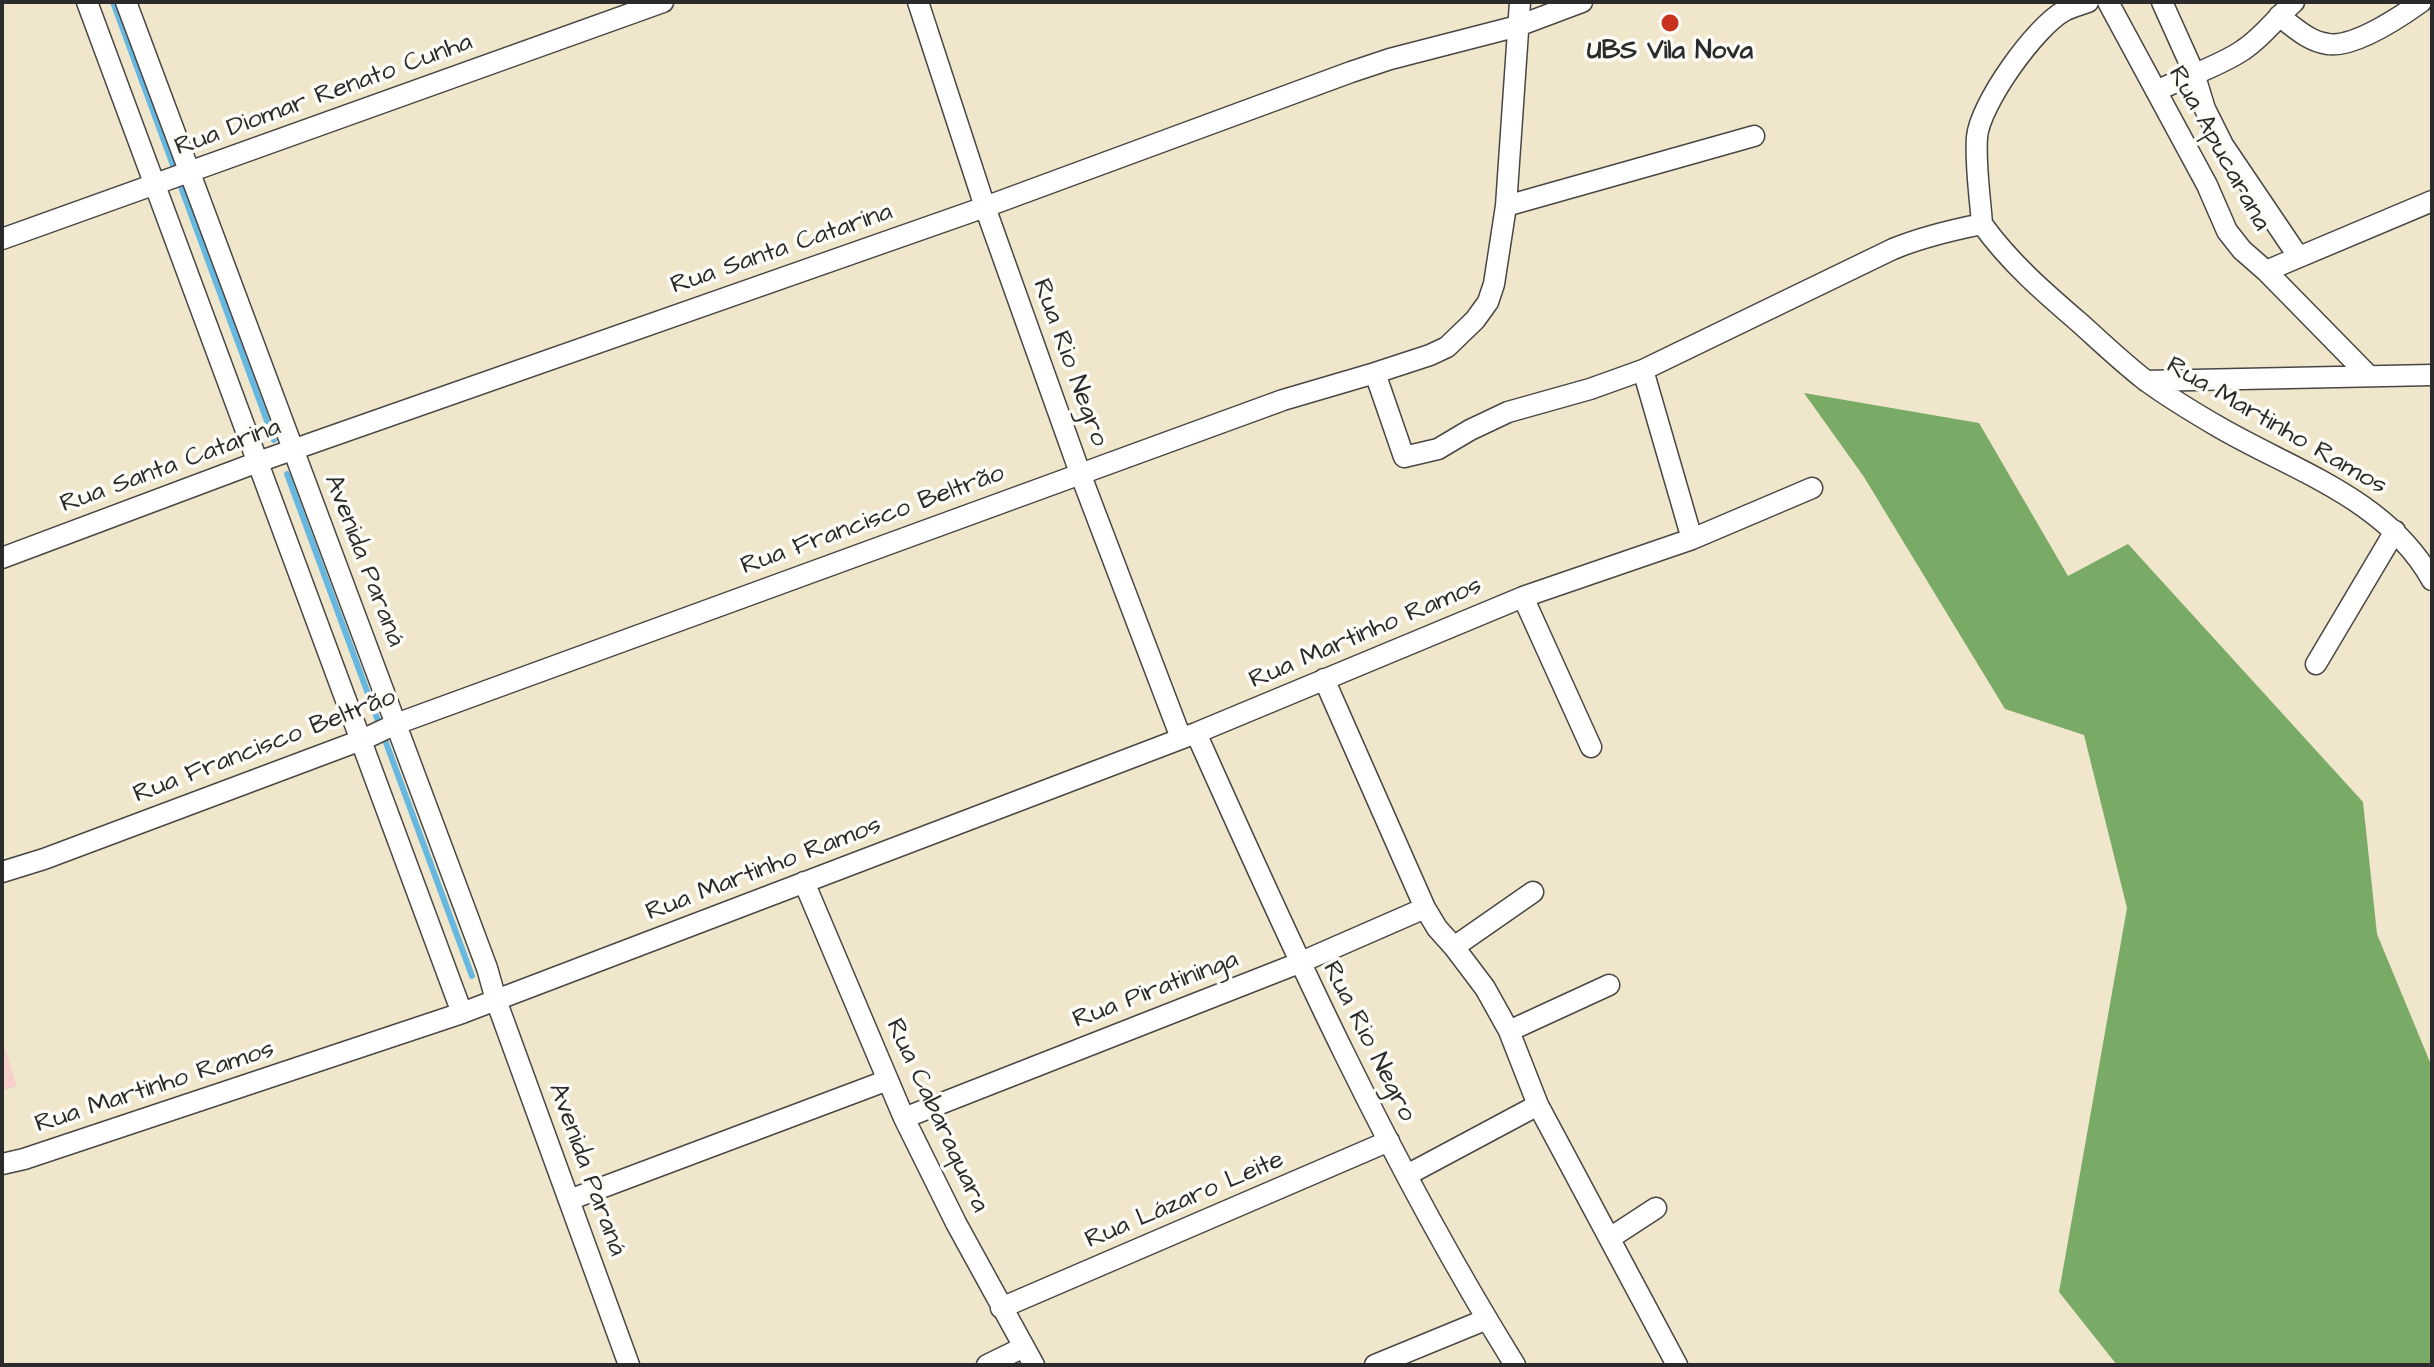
<!DOCTYPE html>
<meta charset="utf-8">
<style>
body{margin:0}
#map{position:relative;width:2434px;height:1367px;overflow:hidden;background:#efe6cb;font-family:"Architects Daughter",sans-serif}
canvas{display:block}
.frame{position:absolute;inset:0;border:4px solid #2b2b2b;pointer-events:none}
</style>
<div id="map">
<canvas width="2434" height="1367"></canvas>
<div class="frame"></div>
</div>
<script>
const g = document.querySelector('canvas').getContext('2d');
g.lineJoin = 'round';
function fill(path, color) { g.fillStyle = color; g.fill(path, 'evenodd'); }
function stroke(path, color, width, dash) { g.strokeStyle = color; g.lineWidth = width; g.lineCap = dash ? 'butt' : 'round'; g.setLineDash(dash || []); g.stroke(path); }
function write(font, color, halo, rows, align = 'center') {
  g.font = font + ' "Architects Daughter",sans-serif'; g.lineWidth = 7; g.setLineDash([]); g.textBaseline = 'middle'; g.strokeStyle = halo; g.fillStyle = color; for (const [text, x, y, turn = 0] of rows) {
    g.save(); g.translate(x, y); g.rotate((+turn || 0) * Math.PI / 180); g.textAlign = isNaN(turn) ? turn : align; if (halo) g.strokeText(text, 0, 0); g.fillText(text, 0, 0); g.restore();
  }
}
fill(new Path2D(`
 M2 1038 17 1086 2 1091Z`), '#f7d0cb');
fill(new Path2D(`
 M1804 393 1979 423 2068 576 2128 544 2363 802 2377 934 2432 1067V1365H2117L2059 1292 2127 908 2084 735 2005 709 1864 477Z`), '#79ab66');
stroke(new Path2D(`
 M113 2 274 440
 M287 474 472 976`), '#66b8e1', 6);
const minor = new Path2D(`
 M87 2 462 1013
 M126 2 487 968 496 1000 629 1365
 M918 2 985 207 1080 473 1181 738
 M2108 2 2207 185 2227 231 2242 250 2266 271 2368 375
 M2162 2 2194 73 2205 109 2223 145 2298 256
 M2279 16C2294 27 2309 42 2328 44 2354 48 2400 17 2421 2
 M2156 91C2181 79 2222 65 2243 50 2263 37 2276 18 2294 2
 M1506 206 1754 136
 M1982 224C1980 196 1975 165 1977 137 1980 104 2035 27 2064 11 2071 7 2080 5 2088 2
 M2 239 663 2
 M2266 271 2432 201
 M1375 373 1404 457 1438 449 1470 430 1508 412 1590 389 1643 370
 M2146 381 2432 375
 M1692 539 1812 488
 M2 558 258 462 985 207 1351 72 1390 59 1518 26 1582 2
 M1523 597 1591 747
 M2316 664 2395 531
 M1324 679 1425 908 1437 928 1454 947 1485 988 1509 1031 1538 1105 1677 1365
 M1196 733C1292 948 1390 1164 1515 1365
 M2 872 44 859 364 739 396 724 1283 400 1375 373 1430 355 1447 347 1475 320 1488 302 1494 284 1506 206 1520 2
 M804 882 904 1118 956 1223 1034 1365
 M1454 947 1533 892
 M1509 1031 1609 985
 M904 1118 1299 963 1425 908
 M2 1164 24 1159 462 1013 1196 733 1523 597 1692 539 1643 370 1893 249C1922 237 1952 230 1982 224 2010 263 2045 293 2081 324 2102 343 2123 363 2145 380 2168 397 2193 412 2217 426 2294 471 2386 498 2432 580
 M1407 1175 1538 1105
 M569 1200 888 1080
 M1610 1238 1656 1208
 M1001 1308 1389 1141
 M987 1365 1024 1347
 M1375 1365 1487 1319`);
stroke(minor, '#484743', 23);
stroke(minor, '#fff', 20);
for (const [x, y, r, color] of [
 [1670,23,10,"#c8321e"]
]) { const dot = new Path2D(); dot.arc(x, y, r, 0, 2 * Math.PI); g.fillStyle = color; g.fill(dot); stroke(dot, '#fdfcf7', 3); }
write('bold 26px', '#2b2b2b', '#fdfcf7', [
 ["UBS Vila Nova",1670,53]
]);
write('26px', '#2b2b2b', '#fdfcf7', [
 ["Rua Diomar Renato Cunha",324,96,-20],
 ["Rua Apucarana",2218,149,61],
 ["Rua Santa Catarina",782,250,-19],
 ["Rua Rio Negro",1069,363,70],
 ["Rua Martinho Ramos",2276,427,30],
 ["Rua Santa Catarina",171,467,-20],
 ["Rua Francisco Beltrão",873,521,-20],
 ["Avenida Paraná",363,561,69],
 ["Rua Martinho Ramos",1366,634,-23],
 ["Rua Francisco Beltrão",265,747,-21],
 ["Rua Martinho Ramos",764,870,-21],
 ["Rua Piratininga",1156,991,-21],
 ["Rua Rio Negro",1368,1042,63],
 ["Rua Martinho Ramos",155,1088,-18],
 ["Rua Cabaraquara",936,1116,65],
 ["Avenida Paraná",586,1170,70],
 ["Rua Lázaro Leite",1185,1201,-23]
]);
</script>
